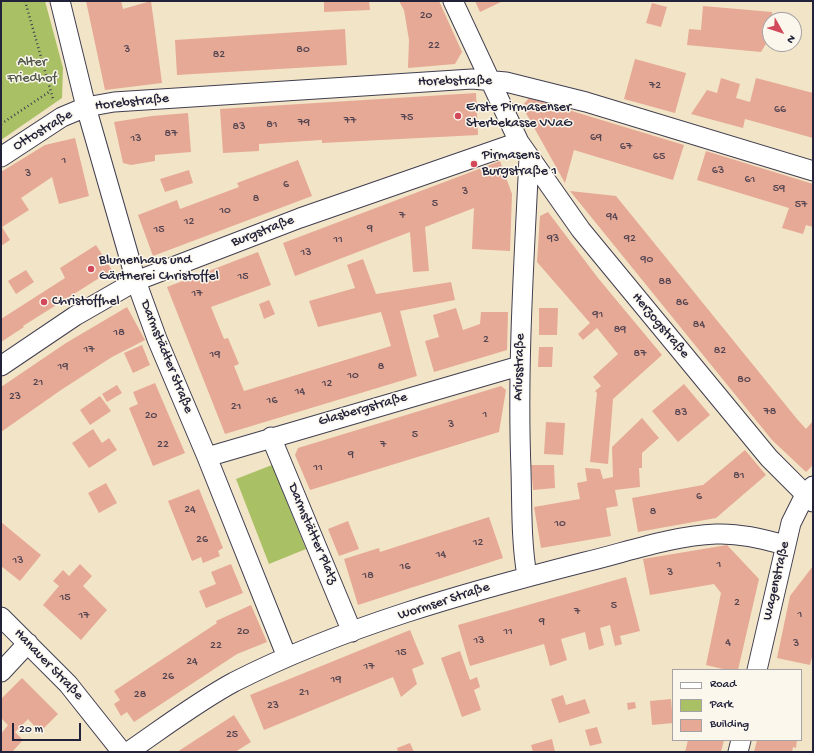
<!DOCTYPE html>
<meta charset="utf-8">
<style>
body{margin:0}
#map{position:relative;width:814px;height:753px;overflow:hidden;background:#f2e4c7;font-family:"Gochi Hand",sans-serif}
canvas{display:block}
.frame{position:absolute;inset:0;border:2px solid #22223b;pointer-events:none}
.legend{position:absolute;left:672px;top:669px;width:130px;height:72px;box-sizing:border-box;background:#fbf7ec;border:1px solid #a4a2a5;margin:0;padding:5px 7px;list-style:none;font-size:12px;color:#22223b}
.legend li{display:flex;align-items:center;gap:8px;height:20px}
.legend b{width:20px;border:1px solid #a4a2a5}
.north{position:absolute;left:762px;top:12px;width:40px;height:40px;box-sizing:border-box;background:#fbf7ec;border:1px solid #a4a2a5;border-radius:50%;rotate:129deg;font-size:11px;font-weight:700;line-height:16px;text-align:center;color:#22223b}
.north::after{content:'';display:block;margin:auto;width:14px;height:18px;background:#d1495b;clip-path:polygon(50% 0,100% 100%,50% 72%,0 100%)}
.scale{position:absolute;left:12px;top:723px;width:69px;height:18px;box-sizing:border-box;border:2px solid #22223b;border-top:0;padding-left:5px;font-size:12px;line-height:14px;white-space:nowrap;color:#22223b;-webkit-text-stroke:3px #fbf7ec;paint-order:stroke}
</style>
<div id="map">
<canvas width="814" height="753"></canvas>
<div class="frame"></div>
<ul class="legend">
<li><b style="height:5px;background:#fff"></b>Road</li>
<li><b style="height:11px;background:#a9c065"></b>Park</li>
<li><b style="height:11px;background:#e6a995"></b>Building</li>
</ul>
<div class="north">N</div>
<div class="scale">20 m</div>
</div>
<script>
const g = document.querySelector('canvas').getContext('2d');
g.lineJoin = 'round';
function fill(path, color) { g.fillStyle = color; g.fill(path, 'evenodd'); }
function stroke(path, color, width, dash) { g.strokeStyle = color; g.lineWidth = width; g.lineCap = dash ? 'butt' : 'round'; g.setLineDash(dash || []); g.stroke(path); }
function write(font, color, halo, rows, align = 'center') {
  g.font = font + ' "Gochi Hand",sans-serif'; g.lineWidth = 3; g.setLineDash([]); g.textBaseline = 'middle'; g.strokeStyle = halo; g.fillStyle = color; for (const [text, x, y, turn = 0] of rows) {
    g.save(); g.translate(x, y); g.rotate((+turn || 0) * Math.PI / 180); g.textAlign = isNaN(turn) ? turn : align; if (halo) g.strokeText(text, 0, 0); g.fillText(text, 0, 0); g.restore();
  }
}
fill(new Path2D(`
 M1 1H45L63 68 62 98 1 140Z
 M272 465 306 549 269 564 236 479Z`), '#a9c065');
fill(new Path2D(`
 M86 1H121L123 9 151 1 162 83 105 90Z
 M324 1H369L370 10 324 12Z
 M399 1H439L462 52 455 64 408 68 409 40 404 10Z
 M475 1H503L480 12Z
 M652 3 667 7 661 27 646 23Z
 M703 6 772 12 770 37 761 52 687 45 689 29 701 30Z
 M345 29 347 65 177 75 175 40Z
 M635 59 686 73 675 113 624 99Z
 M721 78 740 84 736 98 750 102 756 78 813 93V138L745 119 743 128 691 114 707 90 717 93Z
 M476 93 478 135 322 143V140L259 144V151L223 153 220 109Z
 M529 98 684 145 673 180 574 150 565 183 522 106Z
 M188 113 191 152 155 155V161L131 165 123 163 114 122 152 116Z
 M75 138 89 196 59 204 52 177 21 198 29 210 2 227 10 240 1 246V172L45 145Z
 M706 151 813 184V227L806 225 803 234 782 228 789 208 697 180Z
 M298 160 312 196 153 256 138 215 177 200 180 209 239 187 237 183Z
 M500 161 512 194 510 251 472 249 474 208 425 227 429 271 413 272 410 232 295 276 283 243Z
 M189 170 193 183 165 192 160 179Z
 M570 191 616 196 797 419 806 429 813 421V465L806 472 772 440Z
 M548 212 598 278 662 355 613 399 608 464 590 462 597 393 595 391 601 386 593 377 618 354 597 328 583 340 578 334 590 323 537 262 540 216Z
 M96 245 112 270 23 326 24 327 1 342V319L65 278 60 268Z
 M258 252 271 285 211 307 224 339 228 338 239 364 234 366 244 391 391 346 381 312 318 327 309 301 355 288 347 265 363 259 376 294 451 282 455 300 400 311 417 376 225 434 167 287Z
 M26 270 34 282 16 294 8 281Z
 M269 300 275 314 264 319 259 304Z
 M127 307 145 340 112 357 61 390 1 432V387L66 343Z
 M456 308 463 330 480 324 481 312H508L507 350 434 372 425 341 439 337 433 315Z
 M539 308H558L557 335H539Z
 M142 345 150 365 133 373 124 353Z
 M539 347H553L552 367H538Z
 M155 383 185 453 153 466 129 408 138 404 133 392Z
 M684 384 710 415 678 442 652 411Z
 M117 385 122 393 107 402 102 394Z
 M501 386 506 390 499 432 310 490 295 455 298 448Z
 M100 396 111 411 90 425 80 410Z
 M642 418 659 438 642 453V468H639L640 487 615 490 618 506 606 508 611 536 541 548 534 507 580 499 577 483 587 481 585 468 600 469 603 479 613 477 612 447Z
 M546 422 565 423 563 455 544 454Z
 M93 429 102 443 109 438 117 450 89 468 72 443Z
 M745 450 766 475 716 518 638 532 632 498 703 485Z
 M531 465H554L555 488 533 490Z
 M106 483 117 503 99 513 88 493Z
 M199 489 223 548 218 551 220 556 203 563 201 557 192 561 168 501Z
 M489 517 503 558 358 605 344 559 379 548 380 552Z
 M348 521 359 549 339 556 328 529Z
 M1 522 41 555 20 581 1 566Z
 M727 545 759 579 738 670H727L706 665 721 593 714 584 650 595 643 559Z
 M80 564 92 576 83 586 107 610 81 640 43 605 59 586 53 581 63 570 69 576Z
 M231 564 243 593 206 608 199 591 216 584 211 572Z
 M813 566V653L810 665 777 658 790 596Z
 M626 577 640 631 620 636 622 644 615 646 610 625 600 628 604 645 589 650 585 632 561 639 567 660 550 666 544 644 470 666 458 625Z
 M251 605 267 642 237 654 134 722 127 712 121 716 114 704 120 700 114 691 217 623 216 621Z
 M410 630 424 664 412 669 417 684 401 697 393 677 264 730 250 695Z
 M460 651 470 680 477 677 480 687 474 690 481 710 462 717 441 658Z
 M22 678 58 714 40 732 28 719 15 732 23 740 12 752H1V734L8 725 1 718V699Z
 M563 695 566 705 585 699 590 713 559 723 551 699Z
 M671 699 673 723 652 725 650 701Z
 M635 702 636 708 628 710 627 703Z
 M234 715 251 742 235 752H177Z
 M597 727 602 743 590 746 585 730Z
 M552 739 555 752H533L531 745Z
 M688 740H724L721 752H685Z
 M757 740 764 741 797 740 796 748 793 747 792 752H754Z
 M410 743 414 752H398L397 748Z`), '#e6a995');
const street = new Path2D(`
 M60 1 86 107 136 281 157 339 207 457 287 657
 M453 1 519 142 581 230 769 458 813 502
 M1 157 62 117 86 107 114 102 472 79 506 82 586 102 813 171
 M1 366 75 316 136 281 300 218 519 142
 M271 437 352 632
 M207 457 519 366
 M527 576C521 541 522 506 521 470 517 366 524 262 529 158
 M1 617 68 684 122 752
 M757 670 791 523 805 495 813 486
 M1 672 28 643
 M128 752C163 728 197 702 234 682 342 627 467 592 585 562 627 552 671 536 716 534 740 533 762 539 785 545
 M738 752 741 740`);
stroke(street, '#413f50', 21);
stroke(new Path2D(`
 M25 1 53 99
 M1 124 49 92`), '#413f50', 2.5, [1, 3]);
stroke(street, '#fff', 19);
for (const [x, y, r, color] of [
 [458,116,4,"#d1495b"],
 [474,164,4,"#d1495b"],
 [91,269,4,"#d1495b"],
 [44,302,4,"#d1495b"]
]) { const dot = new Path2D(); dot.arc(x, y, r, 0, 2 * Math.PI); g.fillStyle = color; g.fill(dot); stroke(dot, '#fbf7ec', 1.5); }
write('12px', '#534452', null, [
 ["20",426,16],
 ["22",434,46],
 ["3",127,50],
 ["80",303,50],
 ["82",219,55],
 ["72",655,86],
 ["66",780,110],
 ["75",407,118],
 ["77",350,121],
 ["79",304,123],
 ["81",272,125],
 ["83",239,127],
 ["87",171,134],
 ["69",596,138],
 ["13",136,139],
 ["67",626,147],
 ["65",659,157],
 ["1",64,161],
 ["63",718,171],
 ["3",28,174],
 ["61",750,180],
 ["6",286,185],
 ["59",779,189],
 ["3",465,192],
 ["8",256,199],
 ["5",435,204],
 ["57",801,205],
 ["10",225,211],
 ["7",402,216],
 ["94",612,217],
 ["12",189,222],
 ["9",370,229],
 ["15",159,230],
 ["93",553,239],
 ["92",630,239],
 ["11",338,240],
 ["13",306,253],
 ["90",647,260],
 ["15",243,277],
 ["88",665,282],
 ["17",197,294],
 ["86",682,303],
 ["91",598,315],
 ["84",699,325],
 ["89",620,330],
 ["18",119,333],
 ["2",486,340],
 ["17",89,350],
 ["82",720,351],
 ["87",640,354],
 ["19",215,355],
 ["19",63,367],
 ["8",381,367],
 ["10",353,376],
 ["80",744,380],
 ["21",38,383],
 ["12",327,384],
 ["14",300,392],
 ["23",15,397],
 ["16",272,401],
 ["21",236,407],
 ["78",770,412],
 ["83",681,413],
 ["1",485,415],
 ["20",151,416],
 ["3",451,425],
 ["5",415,435],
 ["22",163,445],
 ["7",383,445],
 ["9",351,455],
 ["11",318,468],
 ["81",739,476],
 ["6",699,497],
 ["24",190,510],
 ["8",653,512],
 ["10",560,524],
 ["26",202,540],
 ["12",478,543],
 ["14",441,555],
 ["13",18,561],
 ["1",719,565],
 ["16",405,567],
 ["3",670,573],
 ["18",368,576],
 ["15",65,598],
 ["2",737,603],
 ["5",614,606],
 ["7",577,612],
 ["1",800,615],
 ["17",84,616],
 ["9",542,622],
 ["20",243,632],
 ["11",508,632],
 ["13",479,641],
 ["4",728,643],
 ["3",796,644],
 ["22",216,646],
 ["15",401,653],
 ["24",192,662],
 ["17",369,667],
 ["26",168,677],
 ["19",336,680],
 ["21",304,693],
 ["28",140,695],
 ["23",273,706],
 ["25",232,735]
]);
write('14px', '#51594a', '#fbf7ec', [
 ["Alter",32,63],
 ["Friedhof",32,79]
]);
write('14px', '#22223b', '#fbf7ec', [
 ["Horebstraße",455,82,-1],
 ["Horebstraße",132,103,-6],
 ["Ottostraße",43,131,-31],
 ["Burgstraße",263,232,-21],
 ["Herzogstraße",660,326,50],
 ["Darmstädter Straße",166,357,68],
 ["Ariusstraße",520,367,-88],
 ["Glasbergstraße",363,410,-16],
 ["Darmstätter Platz",312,534,67],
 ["Wagenstraße",777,581,-77],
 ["Wormser Straße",444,602,-18],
 ["Hanauer Straße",48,665,46]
]);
write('14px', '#22223b', '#fbf7ec', [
 ["Erste Pirmasenser",466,108],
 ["Sterbekasse VVaG",466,124],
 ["Pirmasens",482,156],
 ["Burgstraße 1",482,172],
 ["Blumenhaus und",99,261],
 ["Gärtnerei Christoffel",99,277],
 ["Christoffhel",52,302]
], 'left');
</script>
